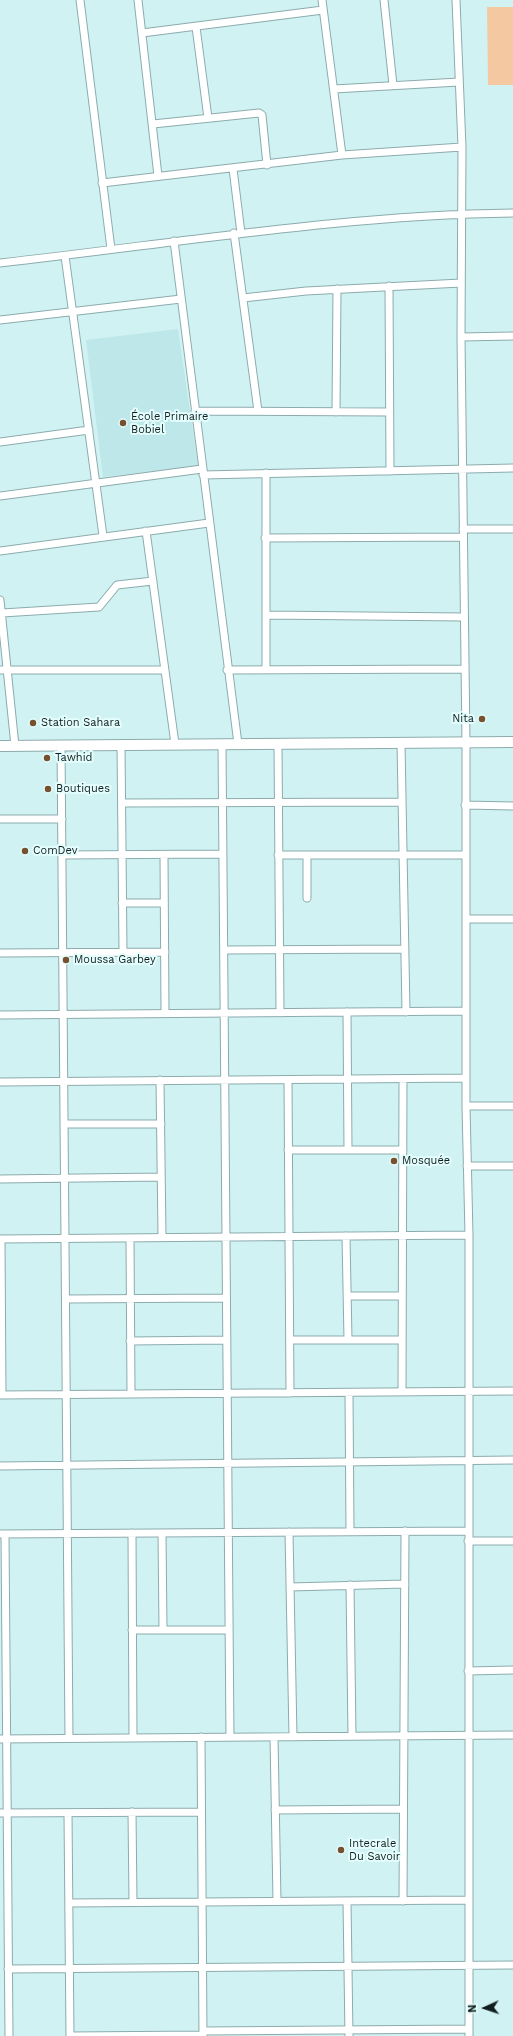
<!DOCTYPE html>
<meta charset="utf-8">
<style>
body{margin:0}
#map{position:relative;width:513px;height:2036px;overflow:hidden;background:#d1f2f3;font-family:"Work Sans",sans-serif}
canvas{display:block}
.north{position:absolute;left:465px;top:1988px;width:40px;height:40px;-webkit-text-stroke:3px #e4fefe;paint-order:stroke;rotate:267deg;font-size:11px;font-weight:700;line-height:16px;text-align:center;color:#121e1e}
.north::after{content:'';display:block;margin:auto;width:14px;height:18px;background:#121e1e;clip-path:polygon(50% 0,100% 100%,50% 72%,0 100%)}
</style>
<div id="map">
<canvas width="513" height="2036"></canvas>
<div class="north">N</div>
</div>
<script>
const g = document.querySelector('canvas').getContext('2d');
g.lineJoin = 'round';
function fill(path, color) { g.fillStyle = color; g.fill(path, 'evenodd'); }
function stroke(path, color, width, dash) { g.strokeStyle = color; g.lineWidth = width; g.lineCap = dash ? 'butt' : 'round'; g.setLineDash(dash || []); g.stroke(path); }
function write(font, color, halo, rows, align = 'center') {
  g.font = font + ' "Work Sans",sans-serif'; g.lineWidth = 4; g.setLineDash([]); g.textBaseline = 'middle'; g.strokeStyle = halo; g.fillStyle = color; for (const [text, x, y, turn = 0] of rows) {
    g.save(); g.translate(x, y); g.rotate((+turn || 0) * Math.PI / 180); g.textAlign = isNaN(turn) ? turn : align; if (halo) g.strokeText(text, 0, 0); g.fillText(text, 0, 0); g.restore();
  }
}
fill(new Path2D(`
 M178 329 198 466 103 477 86 340Z`), '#bee7e9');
fill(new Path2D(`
 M487 7H513V85H488Z`), '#f4c9a2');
const street = new Path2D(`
 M80 0 111 249
 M138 0 158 176
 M322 0 342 155
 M384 0 393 85
 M456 0 462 147 461 337 466 743V1106L469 1235V2036
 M196 27 208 118
 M142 33 323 10
 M334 89 459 82
 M153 124 259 113 262 115 267 165
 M233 169 241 233
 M102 183 342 155 462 147
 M234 233 258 411
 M174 241 238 744
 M65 256 103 536
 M0 263C171 244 341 215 513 213
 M389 286 390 471
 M243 298 306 291 461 283
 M0 320 181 299
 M461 337 513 336
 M195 411 389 412
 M336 412 337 289
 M0 442 89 430
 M203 475 513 468
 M0 496 202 469
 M463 529H513
 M146 531 175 744
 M265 538 463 537
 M0 551 209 523
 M0 600 15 746
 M2 613 99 607 117 585 153 581
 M266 615 464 617
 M0 670H165
 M227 670 464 669
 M266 670V473
 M401 743 406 1012
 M222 744 230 1737
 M278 744 280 1013
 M61 745 69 1738
 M121 745 123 952
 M122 803 402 802
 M465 805 513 806
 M0 819H62
 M62 855 223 854
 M164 855 165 1013
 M278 855H466
 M307 855V898
 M122 903H164
 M466 919H513
 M224 950 404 949
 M0 953 165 952
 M347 1012 348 1150
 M0 1015 466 1011
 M160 1080 162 1237
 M288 1080 290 1393
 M0 1082 466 1078
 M466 1106H513
 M64 1124H161
 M288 1150H403
 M467 1166H513
 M0 1179 161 1177
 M346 1236 348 1340
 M130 1238 131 1394
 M0 1239 469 1235
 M1 1239 2 1395
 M347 1296H402
 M66 1299 226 1298
 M290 1340H402
 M130 1341 227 1340
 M402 1392 403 1079
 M349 1393 350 1531
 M0 1395 513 1391
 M0 1466 513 1460
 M289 1532 293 1737
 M132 1533 133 1738
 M162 1533 163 1630
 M0 1534 468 1531
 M5 1534 9 2036
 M468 1541H513
 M350 1585 352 1736
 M290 1587 405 1584
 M132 1630H229
 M468 1671 513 1670
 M201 1737 203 2036
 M274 1737 277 1901
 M0 1739 513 1735
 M275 1810 403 1809
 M132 1812 133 1902
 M0 1813 201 1812
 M68 1813 70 2036
 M347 1901 349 2036
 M403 1901 405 1531
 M69 1903 469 1900
 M8 1969 513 1965
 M203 2031 469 2029
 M70 2036 203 2035`);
const secondary = new Path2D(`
 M0 746 513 742`);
stroke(street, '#8cabac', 9);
stroke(secondary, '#8cabac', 12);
stroke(street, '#fff', 7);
stroke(secondary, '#fff', 10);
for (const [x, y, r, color] of [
 [123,423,4,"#77512d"],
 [482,719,4,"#77512d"],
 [33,723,4,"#77512d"],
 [47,758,4,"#77512d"],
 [48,789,4,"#77512d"],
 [25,851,4,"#77512d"],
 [66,960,4,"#77512d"],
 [394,1161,4,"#77512d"],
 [341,1850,4,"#77512d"]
]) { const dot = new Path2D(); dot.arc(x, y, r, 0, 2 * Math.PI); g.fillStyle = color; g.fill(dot); stroke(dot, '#e4fefe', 1.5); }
write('11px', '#121e1e', '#e4fefe', [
 ["École Primaire",131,417],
 ["Bobiel",131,430],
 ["Nita",474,719,"right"],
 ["Station Sahara",41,723],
 ["Tawhid",55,758],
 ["Boutiques",56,789],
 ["ComDev",33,851],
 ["Moussa Garbey",74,960],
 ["Mosquée",402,1161],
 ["Intecrale",349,1844],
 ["Du Savoir",349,1857]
], 'left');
</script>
